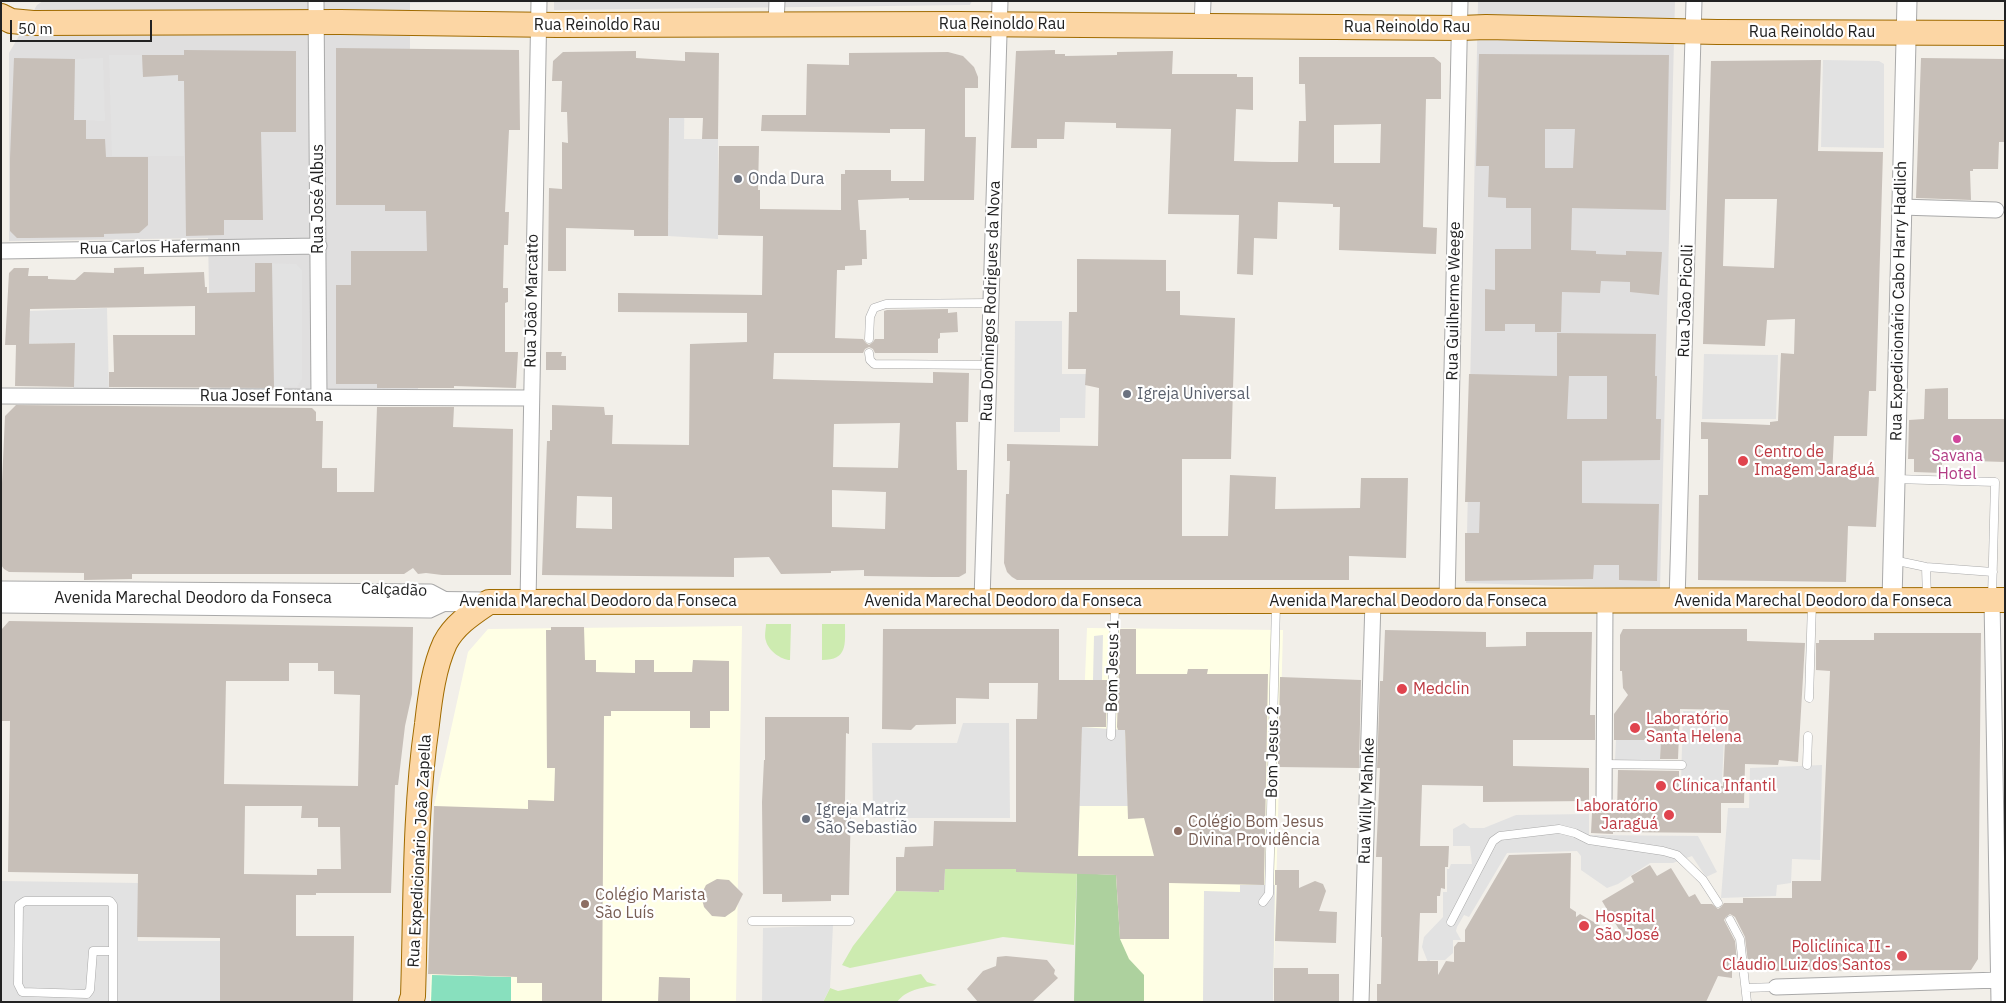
<!DOCTYPE html>
<meta charset="utf-8">
<style>
body{margin:0}
#map{position:relative;width:2006px;height:1003px;overflow:hidden;background:#f2efe9;font-family:"IBM Plex Sans",sans-serif}
canvas{display:block}
.frame{position:absolute;inset:0;border:2px solid #222;pointer-events:none}
.scale{position:absolute;left:10px;top:20px;width:142px;height:22px;box-sizing:border-box;border:2px solid #222;border-top:0;padding-left:6px;font-size:15px;line-height:18px;white-space:nowrap;color:#222;-webkit-text-stroke:4px #fff;paint-order:stroke}
</style>
<div id="map">
<canvas width="2006" height="1003"></canvas>
<div class="frame"></div>
<div class="scale">50 m</div>
</div>
<script>
const g = document.querySelector('canvas').getContext('2d');
g.lineJoin = 'round';
function fill(path, color) { g.fillStyle = color; g.fill(path, 'evenodd'); }
function stroke(path, color, width, dash) { g.strokeStyle = color; g.lineWidth = width; g.lineCap = dash ? 'butt' : 'round'; g.setLineDash(dash || []); g.stroke(path); }
function write(font, color, halo, rows, align = 'center') {
  g.font = font + ' "IBM Plex Sans",sans-serif'; g.lineWidth = 4.5; g.setLineDash([]); g.textBaseline = 'middle'; g.strokeStyle = halo; g.fillStyle = color; for (const [text, x, y, turn = 0] of rows) {
    g.save(); g.translate(x, y); g.rotate((+turn || 0) * Math.PI / 180); g.textAlign = isNaN(turn) ? turn : align; if (halo) g.strokeText(text, 0, 0); g.fillText(text, 0, 0); g.restore();
  }
}
fill(new Path2D(`
 M43 1H519L410 3V211H431L429 287H420L418 389 211 392 208 238 9 241V53L37 5Z
 M554 1H972L970 5 554 10Z
 M1478 1H1675L1660 589 1466 583Z`), '#e0dfdf');
fill(new Path2D(`
 M742 626 736 1002H430L434 806 468 652 488 629Z
 M1087 628 1283 630 1273 1002H1113L1077 873Z`), '#ffffe5');
fill(new Path2D(`
 M766 624H791L790 660C781 660 768 650 766 641 764 636 766 629 766 624Z
 M822 624H845C845 644 848 660 822 660Z
 M945 869H1016L1077 873 1074 945 1003 937 850 968 842 965 853 946 896 891 939 892V890H944Z
 M921 974 927 982 937 985C922 988 907 989 897 1002H823L830 988 838 991Z`), '#cdebb0');
fill(new Path2D(`
 M1077 873 1116 875 1120 939 1129 959 1144 975V1002H1074Z`), '#add19e');
fill(new Path2D(`
 M432 975 511 977V1002H431Z`), '#88e0be');
fill(new Path2D(`
 M109 55H142L143 77 178 70V80L184 81V156H112Z
 M103 58 105 121 74 120 75 59Z
 M1823 60 1879 61 1884 64V148L1821 147Z
 M670 61H685L684 139H718V239L668 236Z
 M255 263 296 264 302 270V379L297 387 257 386Z
 M107 308 109 392 73 391 74 343 29 344 30 311Z
 M1015 321H1062V374H1086L1085 418H1060V432H1014Z
 M1704 354 1778 355 1776 419H1702Z
 M1103 635 1102 680H1093L1094 636Z
 M1683 711 1728 712 1726 737H1724L1722 784 1681 783Z
 M963 723H1009L1010 818H873L872 743H957Z
 M1082 727 1125 730 1128 806H1079Z
 M1616 740H1661L1660 760H1615Z
 M1822 765 1820 860 1792 859 1791 883 1777 885 1776 896 1721 898 1728 808H1749L1750 768Z
 M1589 814V835L1698 836 1717 872 1706 877 1692 856 1673 863H1650L1618 884 1607 888 1581 870V856L1577 851 1507 853 1469 917 1464 915 1457 927 1456 931 1461 940H1453V953L1445 960H1430L1429 965 1422 947 1424 937 1443 917V892H1447V869H1449L1451 864H1472L1470 846H1453V829L1464 823 1470 828H1484L1516 815Z
 M1 881 139 883 138 941H221L228 1002H1Z
 M1240 885H1275L1273 1002H1203L1204 891 1240 892Z
 M833 925 830 988 823 1002H762L763 928Z`), '#e2e2e2');
fill(new Path2D(`
 M336 48 519 50 520 130H509L505 212H509L508 245H504L503 288H508V302L505 303V352H518L516 388 454 386V388H377V384H336V285H351V251H427L426 211H385V205H336Z
 M184 50 296 51V132H261L263 220H224V235L186 236 184 81H178V75L143 77 142 55H184Z
 M1055 50V54H1065V56L1117 55V52L1173 51 1172 74H1237V77H1253V110L1236 109 1234 161 1272 162H1298L1299 121H1306L1305 84H1299V57H1434L1441 63V99H1426L1423 227 1437 228 1436 254 1339 250 1340 207H1333V204L1278 202 1277 239 1254 238 1253 275 1237 274 1239 215 1168 214 1171 129 1116 128V123L1065 122 1064 139H1037V148H1011L1016 51ZM1381 124 1380 163H1334V125Z
 M636 51V58L685 61V52L719 53 718 139H702L703 118H669L668 236H634V230L566 228V271H548L549 188 562 189V142L568 143 567 112H561L562 81H552L553 61 563 52Z
 M948 52 963 56 974 67 978 77V88H965V137H976L974 200H909V198L858 200 860 230H866L867 259H862V265L845 266V270H837L835 338 863 339 866 343 869 345 873 342 875 339H884V311L887 310 948 309V313L957 312 958 332 940 333V338L938 339V353H875L873 349 869 347 865 349 863 353H774L773 379 933 383V372L969 373 968 422H956L957 470H967L966 573 959 577H932L864 576V570L831 571V573L781 574 769 557 734 558V577L542 575 547 441H550V430H552V405L604 407 605 415H613L612 444 689 445 690 344 747 342V313L618 312V293L762 295 763 236 718 235 719 146H759L758 190H760V209L841 210V174H845V170H891V181H924L925 129H890V133L761 131 762 115H806L807 64 849 65V53ZM900 423 898 468 833 467 834 424ZM832 490 886 492 885 529 832 527ZM577 496 612 497V529L576 528Z
 M1479 54 1669 55 1666 210 1572 208 1571 250 1596 251V254L1626 255V251L1662 252 1659 295 1630 292V282L1601 281 1600 293 1562 292 1561 332H1535V324H1505V331H1485V289L1495 290V249H1531V208H1506V198L1488 197 1489 166H1476ZM1545 129H1575L1573 168H1545Z
 M14 58 75 59 74 120H86V139H105L106 157H148V225L139 233 104 234V237L30 238H17L10 231V158Z
 M1921 58 2005 59V142H1999L1998 169H1973V171H1970L1971 200 1916 198Z
 M1821 60 1818 151 1883 152 1876 391H1869L1867 436H1834L1832 476 1879 477 1876 527 1848 526 1846 582 1698 580 1699 495H1708V439H1701V422L1770 425V422L1778 421 1781 353 1794 354 1795 319 1767 320 1765 346 1703 344 1711 61ZM1725 199H1777L1774 268 1723 266Z
 M1077 259 1166 260V291H1180V315L1235 318 1231 459H1182V536H1228L1230 475 1276 477 1275 509 1360 508 1361 478H1408L1406 558 1349 556V580H1017L1012 577 1007 572 1004 563 1006 494H1009L1010 461H1007V444L1098 446 1099 388 1085 385 1086 369H1068L1069 312H1077Z
 M255 263H272L274 388 109 387V372H114L113 335H195V306L30 309 29 344H19L75 343 74 387 15 386 16 345H5L9 273 14 268H29L28 276H48V279L75 280 84 272 114 273V268L144 267V274L204 272 205 287H207V293L255 292Z
 M1557 333 1656 334 1655 376H1657L1656 419H1661L1660 460 1582 461V503L1659 504 1657 581 1619 580V565H1594L1593 579 1465 581V533H1479L1480 502H1465L1469 374 1557 376ZM1561 376H1607V419H1567L1569 376Z
 M546 352H562L561 356H566V370H546Z
 M1948 388V419H2005V462L1942 460V473L1914 472V459H1908L1909 420 1924 419 1925 389Z
 M16 405 312 408 316 412V421H323L322 468H337V492H374L377 407H454L453 427 513 429 511 575H442L426 573 418 574 413 568 404 574H132V579L84 580V573L9 572 4 569 1 565 2 483 5 416Z
 M9 621 413 627 412 694 405 726 398 785H395L391 893H316V895H296V936H354L353 1002H220V938L137 937 138 874 8 872 10 721H1V651L2 629ZM289 663H318V671H334V694L360 695 358 786 224 784 226 681H289ZM245 806H302L301 818H318V827H340L341 869H317V875L244 874Z
 M551 627H584L585 660H596V672L635 673V660H654V672H692L693 660 729 661V711H710V728H690V711H611V716H604L602 1002H542V983H517V977L428 974 434 806 528 809V800L554 801 555 768H547L546 630H551Z
 M883 629H1059V680H1107L1106 727H1082L1078 856H1154L1144 818 1128 819 1125 730H1118L1117 727 1120 629H1136V674H1187L1188 669H1208L1207 674H1268L1264 885 1169 883V939H1120L1116 875 1016 872V869H945L944 890H939V892L896 891V857H904L905 847 933 846 934 821 1016 822V719H1037L1038 683H989V699L956 698V724L916 725 911 730 882 729Z
 M1623 629H1747V641L1805 643 1798 762 1779 760 1778 765 1745 764 1744 803H1721V833L1613 832V834L1591 833 1592 813H1617L1618 770 1679 771V786H1723L1725 740H1728L1729 710 1680 709 1678 759H1660L1661 740H1614V714L1628 695 1623 688 1622 671H1620V635Z
 M1385 630 1486 632V647L1526 646V632H1592L1590 715H1595V740H1513V766L1589 768V801L1483 802V786L1422 785 1420 846H1449L1448 867H1445V889L1441 888 1440 896H1437V913H1420L1418 961H1438V975L1446 961 1454 962V947L1458 942H1465V930L1509 855 1571 853 1570 908 1576 912V917L1580 914 1626 941 1602 901 1634 882 1631 876 1650 865 1657 876 1671 868 1689 897 1695 894 1701 904H1712L1718 909 1721 907 1724 903H1743V898H1792V881H1821L1830 671 1816 670V643H1819V640H1874V633H1981L1978 959 1971 970 1749 971 1745 937 1735 917 1730 914 1726 917 1724 920 1735 941 1738 971H1732V978L1718 976 1706 1002H1377V984H1381L1382 937H1381L1382 857H1376L1380 768H1377L1380 681H1383Z
 M1280 677 1361 680 1359 768 1278 767Z
 M765 717H849V734L846 733 845 803H851L849 895H831V901L782 902V894H763L762 802 764 760H765Z
 M1275 870H1299V888L1315 881 1323 884 1326 891 1319 911 1337 912 1336 943 1275 941 1277 885H1275Z
 M717 879 729 880 743 894 735 910 725 917 712 916 704 907 701 895 706 885Z
 M1006 956 1047 960 1055 970 1054 974 1058 978 1032 1002H978L967 989 983 971 996 966 997 957Z
 M1274 968H1308V974H1339V1002H1274Z
 M659 977 690 978V1002H658Z`), '#c7bfb8');
const service = new Path2D(`
 M869 339 870 317 874 308 886 304 991 303
 M869 353 870 360 874 364 989 365
 M1895 479 1995 482 1992 598
 M1893 560 1926 567 1993 572
 M1926 567 1927 598
 M1809 698 1812 603
 M1111 736 1115 603
 M1604 764 1682 765
 M1807 765 1808 736
 M1263 902 1269 894 1276 603
 M1730 920 1740 939 1747 1002
 M752 921H850
 M1451 922 1493 841 1500 836 1559 829 1575 833 1589 840 1663 851 1677 855 1703 880 1718 903
 M113 951H93L90 990 87 994 22 992 18 984 19 905 25 901H110L113 905V1002
 M1746 988 1776 987`);
const pedestrian = new Path2D(`
 M1 587 431 590 448 599
 M1 607 430 612 445 605`);
const minor = new Path2D(`
 M316 1 319 397
 M776 24 777 1
 M1202 26 1203 1
 M1901 207 1996 210
 M1 251 319 246
 M1 396 530 398
 M1992 600 1999 1002
 M982 601 1000 1
 M1447 601 1460 1
 M1677 601 1694 1
 M528 602 539 1
 M1604 804 1605 601
 M1776 987 1999 980
 M1361 1002 1373 601`);
const tertiary = new Path2D(`
 M1 597 489 602
 M1892 601 1907 1`);
const primary = new Path2D(`
 M1 16 11 21 33 23 340 22 557 25 958 24 1460 28 1486 27 1717 32 2005 33
 M411 1002 413 996C416 906 414 814 427 724 430 697 434 667 445 643 455 624 473 613 489 602L2005 600`);
stroke(service, '#a9a9a9', 9);
stroke(pedestrian, '#a9a9a9', 13);
stroke(minor, '#a9a9a9', 17);
stroke(tertiary, '#a9a9a9', 21);
stroke(primary, '#a06b00', 26);
stroke(service, '#fff', 8);
stroke(pedestrian, '#fff', 11);
stroke(minor, '#fff', 15);
stroke(tertiary, '#fff', 19);
stroke(primary, '#fcd6a4', 24);
for (const [x, y, r, color] of [
 [738,179,5,"#6b7280"],
 [1127,394,5,"#6b7280"],
 [1957,439,5,"#d1479c"],
 [1743,461,6,"#e0444e"],
 [1402,689,6,"#e0444e"],
 [1635,728,6,"#e0444e"],
 [1661,786,6,"#e0444e"],
 [1669,815,6,"#e0444e"],
 [806,819,5,"#6b7280"],
 [1178,831,5,"#8d6e63"],
 [585,904,5,"#8d6e63"],
 [1584,926,6,"#e0444e"],
 [1902,956,6,"#e0444e"]
]) { const dot = new Path2D(); dot.arc(x, y, r, 0, 2 * Math.PI); g.fillStyle = color; g.fill(dot); stroke(dot, '#fff', 2); }
write('16px', '#222', '#fff', [
 ["Rua Reinoldo Rau",1002,24],
 ["Rua Reinoldo Rau",597,25],
 ["Rua Reinoldo Rau",1407,27],
 ["Rua Reinoldo Rau",1812,32],
 ["Rua José Albus",318,199,-90],
 ["Rua Carlos Hafermann",160,248,-1],
 ["Rua João Marcatto",532,301,-89],
 ["Rua Domingos Rodrigues da Nova",991,301,-88],
 ["Rua Guilherme Weege",1454,301,-89],
 ["Rua João Picolli",1686,301,-88],
 ["Rua Expedicionário Cabo Harry Hadlich",1899,301,-89],
 ["Rua Josef Fontana",266,396],
 ["Calçadão",394,590,2],
 ["Avenida Marechal Deodoro da Fonseca",193,598],
 ["Avenida Marechal Deodoro da Fonseca",598,601],
 ["Avenida Marechal Deodoro da Fonseca",1003,601],
 ["Avenida Marechal Deodoro da Fonseca",1408,601],
 ["Avenida Marechal Deodoro da Fonseca",1813,601],
 ["Bom Jesus 1",1113,666,-89],
 ["Bom Jesus 2",1273,752,-89],
 ["Rua Willy Mahnke",1367,801,-88],
 ["Rua Expedicionário João Zapella",420,851,-87]
]);
write('16px', '#5b616d', '#fff', [
 ["Onda Dura",748,179],
 ["Igreja Universal",1137,394],
 ["Igreja Matriz",816,810],
 ["São Sebastião",816,828]
], 'left');
write('16px', '#be3a42', '#fff', [
 ["Centro de",1754,452],
 ["Imagem Jaraguá",1754,470],
 ["Medclin",1413,689],
 ["Laboratório",1646,719],
 ["Santa Helena",1646,737],
 ["Clínica Infantil",1672,786],
 ["Laboratório",1658,806,"right"],
 ["Jaraguá",1658,824,"right"],
 ["Hospital",1595,917],
 ["São José",1595,935],
 ["Policlínica II -",1891,947,"right"],
 ["Cláudio Luiz dos Santos",1891,965,"right"]
], 'left');
write('16px', '#b23c85', '#fff', [
 ["Savana",1957,456],
 ["Hotel",1957,474]
]);
write('16px', '#785e54', '#fff', [
 ["Colégio Bom Jesus",1188,822],
 ["Divina Providência",1188,840],
 ["Colégio Marista",595,895],
 ["São Luís",595,913]
], 'left');
</script>
